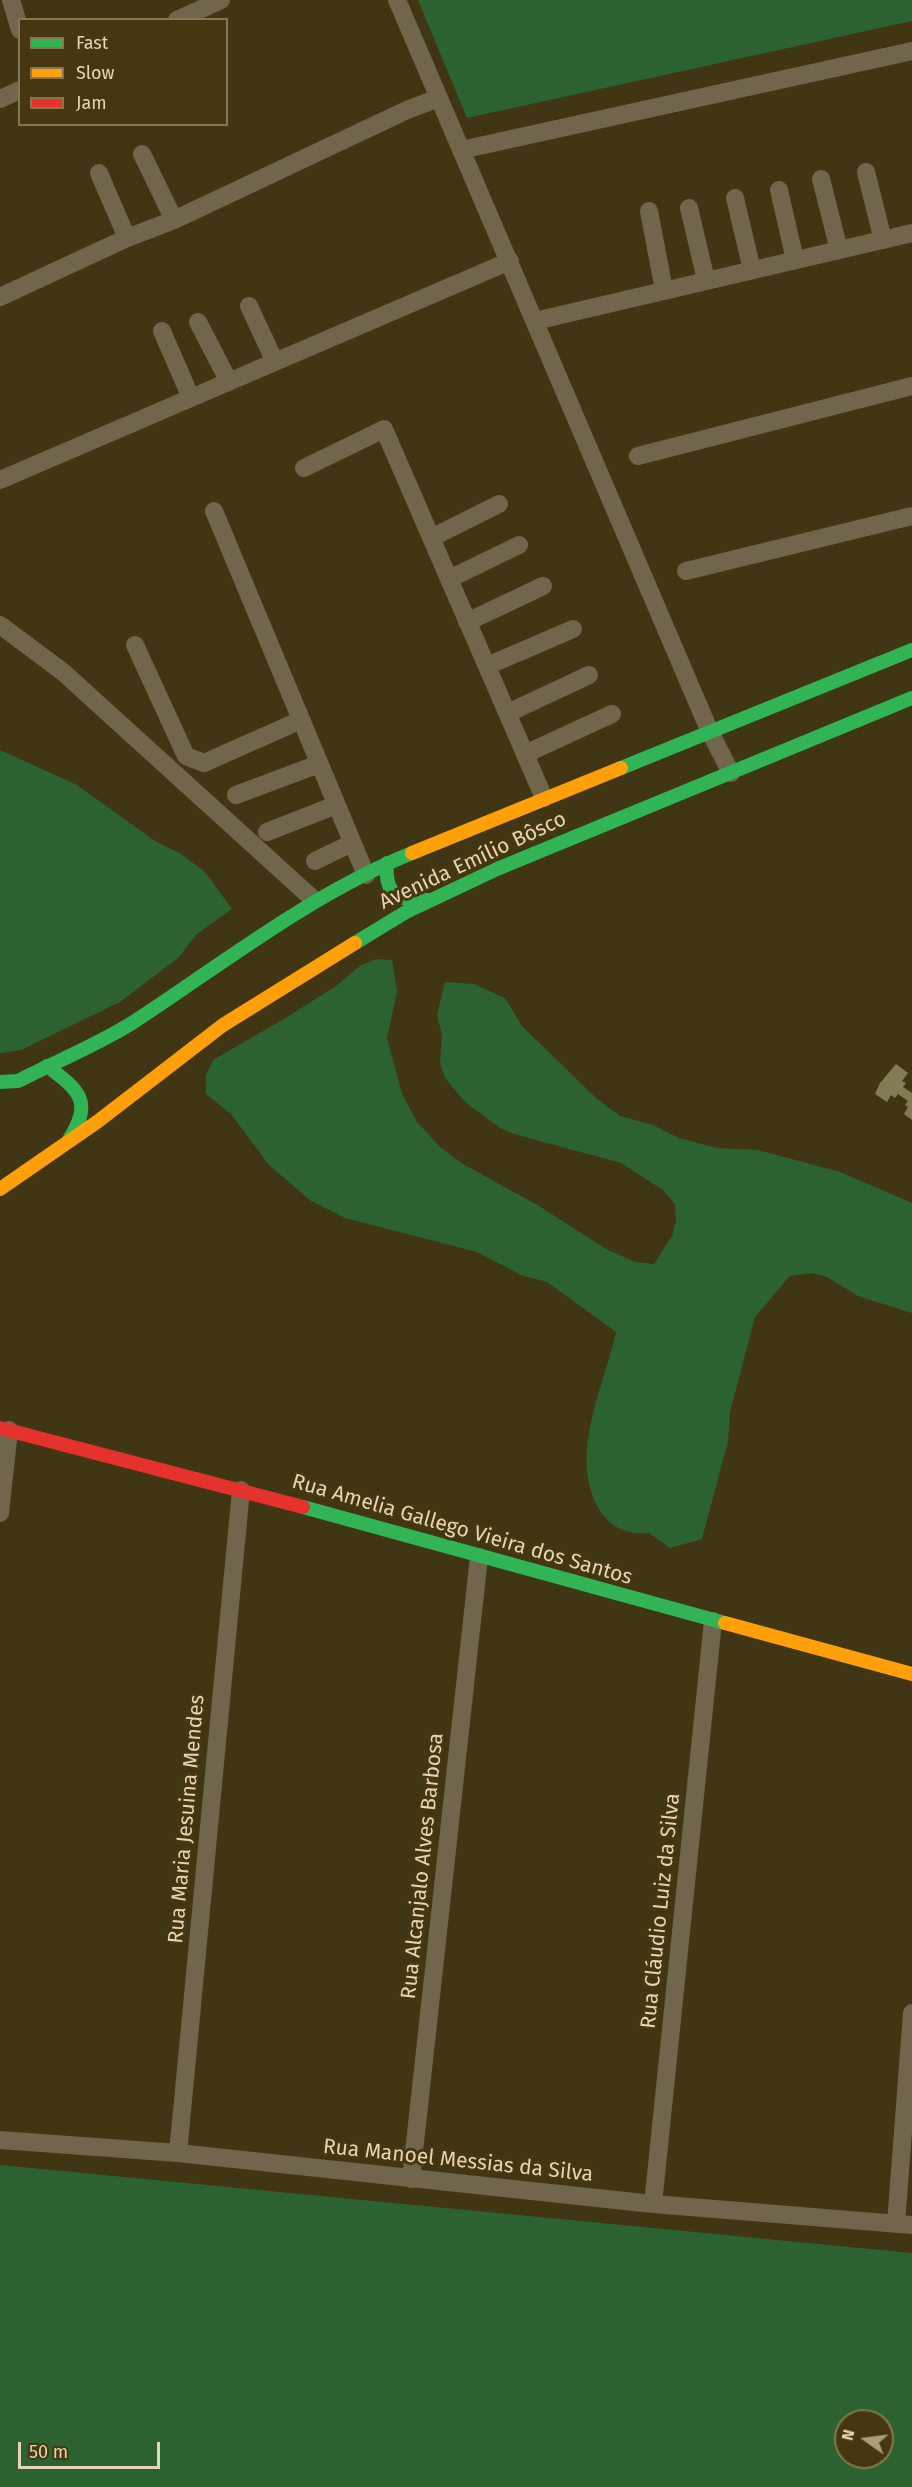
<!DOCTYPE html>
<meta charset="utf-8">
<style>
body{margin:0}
#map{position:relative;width:912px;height:2487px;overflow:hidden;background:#413614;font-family:"Fira Sans",sans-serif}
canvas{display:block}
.legend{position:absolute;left:18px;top:18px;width:210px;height:108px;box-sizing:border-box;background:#463710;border:2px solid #867751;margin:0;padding:8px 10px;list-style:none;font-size:18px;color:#e5d6b3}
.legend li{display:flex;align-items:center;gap:12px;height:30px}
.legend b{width:30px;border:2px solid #867751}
.north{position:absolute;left:834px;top:2409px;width:60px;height:60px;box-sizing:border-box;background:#463710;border:2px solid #867751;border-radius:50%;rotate:284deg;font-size:16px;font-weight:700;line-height:24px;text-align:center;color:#e5d6b3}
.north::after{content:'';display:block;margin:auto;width:21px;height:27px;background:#ac9e7b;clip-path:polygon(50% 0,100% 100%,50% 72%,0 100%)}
.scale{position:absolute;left:18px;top:2442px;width:142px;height:27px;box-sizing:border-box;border:3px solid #e5d6b3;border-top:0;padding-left:8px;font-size:18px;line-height:21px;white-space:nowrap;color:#e5d6b3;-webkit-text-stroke:4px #463710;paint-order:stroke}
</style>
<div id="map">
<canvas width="912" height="2487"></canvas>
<ul class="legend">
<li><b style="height:8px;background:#30b455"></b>Fast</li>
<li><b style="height:8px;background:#ff9f0a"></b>Slow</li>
<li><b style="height:8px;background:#e5322d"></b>Jam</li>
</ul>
<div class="north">N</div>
<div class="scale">50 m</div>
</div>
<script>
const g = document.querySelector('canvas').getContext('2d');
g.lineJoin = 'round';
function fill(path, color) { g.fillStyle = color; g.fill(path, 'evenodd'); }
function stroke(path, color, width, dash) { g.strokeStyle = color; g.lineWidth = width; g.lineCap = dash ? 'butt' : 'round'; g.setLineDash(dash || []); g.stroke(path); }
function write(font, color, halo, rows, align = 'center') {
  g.font = font + ' "Fira Sans",sans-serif'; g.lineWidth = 6; g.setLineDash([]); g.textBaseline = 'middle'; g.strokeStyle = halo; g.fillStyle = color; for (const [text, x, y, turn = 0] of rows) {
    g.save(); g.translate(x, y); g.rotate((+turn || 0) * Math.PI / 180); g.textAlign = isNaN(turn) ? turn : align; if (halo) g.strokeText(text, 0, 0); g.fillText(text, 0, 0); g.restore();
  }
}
fill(new Path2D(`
 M418 0H912V21L467 118Z
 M0 750 77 785 155 841 181 854 205 872 232 909 197 934 178 958 120 1002 21 1050 0 1053Z
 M376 959 392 960 397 992 387 1038 402 1094 417 1122 440 1147 463 1164 539 1206 606 1249 635 1262 654 1264 672 1236 676 1221 675 1204 663 1190 621 1163 514 1134 500 1128 465 1102 445 1078 440 1063 442 1035 437 1015 445 982 474 984 505 998 522 1026 596 1098 620 1116 653 1125 679 1138 717 1148 758 1150 840 1172 912 1203V1313L858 1296 827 1277 812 1273 790 1276 755 1317 730 1412 728 1441 702 1539 670 1548 649 1533C628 1535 610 1528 599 1509 568 1455 604 1387 616 1332L547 1282 521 1275 477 1252 345 1218 311 1201 269 1165 231 1114 206 1094V1075L213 1060 284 1019 336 986 360 966Z
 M0 2165 912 2253V2487H0ZM846 2421H882V2457H846Z`), '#2b622f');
fill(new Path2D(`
 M896 1064 908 1073 902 1081 906 1083 903 1087 912 1093V1120L904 1114 908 1107 905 1105 908 1101 898 1094 895 1098 891 1095 887 1102 875 1094 880 1083Z`), '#827c54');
stroke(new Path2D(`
 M11 0 20 30
 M397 0 710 732 731 773
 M177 20 221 0
 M0 99 20 90
 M461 150 912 51
 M142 154 174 220
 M866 172 883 240
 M99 173 127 238
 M821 179 839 250
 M779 190 795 260
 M735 198 752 270
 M689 208 706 280
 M649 211 664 290
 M0 297 127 238 174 220 407 110 439 98
 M249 306 275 362
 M535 321 912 233
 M198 322 229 382
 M162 331 191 398
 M638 456 912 386
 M304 468 384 429 544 798
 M0 480 510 261
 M214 511 366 875
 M431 538 499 504
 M686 571 912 516
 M449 579 519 545
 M467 622 543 586
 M0 625 63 672 314 900
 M135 645 186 756 204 763 301 720
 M487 666 573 629
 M508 713 589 675
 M525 754 612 714
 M236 795 319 764
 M267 832 336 805
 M315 861 352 843
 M0 1513 9 1430
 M0 2140 178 2153 653 2204 912 2225
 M178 2153 241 1490
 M411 2179 479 1557
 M653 2204 713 1621
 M896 2224 912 2013`), '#6f664b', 18);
stroke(new Path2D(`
 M621 768 912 650
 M387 863C384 897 399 900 429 900
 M355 943 406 912 497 869 912 698
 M47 1066C80 1091 93 1101 69 1140
 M0 1082 18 1081C55 1062 97 1045 132 1023 224 963 309 895 412 853
 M303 1507 725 1623`), '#30b455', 14);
stroke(new Path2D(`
 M412 853 621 768
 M0 1189 97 1122 223 1025 355 943
 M725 1623 912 1674`), '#ff9f0a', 14);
stroke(new Path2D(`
 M0 1428 303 1507`), '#e5322d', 14);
write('21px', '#e5d6b3', '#463710', [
 ["Avenida Emílio Bôsco",473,861,-25],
 ["Rua Amelia Gallego Vieira dos Santos",462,1530,16],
 ["Rua Maria Jesuina Mendes",187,1819,-85],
 ["Rua Alcanjalo Alves Barbosa",423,1866,-84],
 ["Rua Cláudio Luiz da Silva",661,1911,-84],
 ["Rua Manoel Messias da Silva",458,2161,6]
]);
</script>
